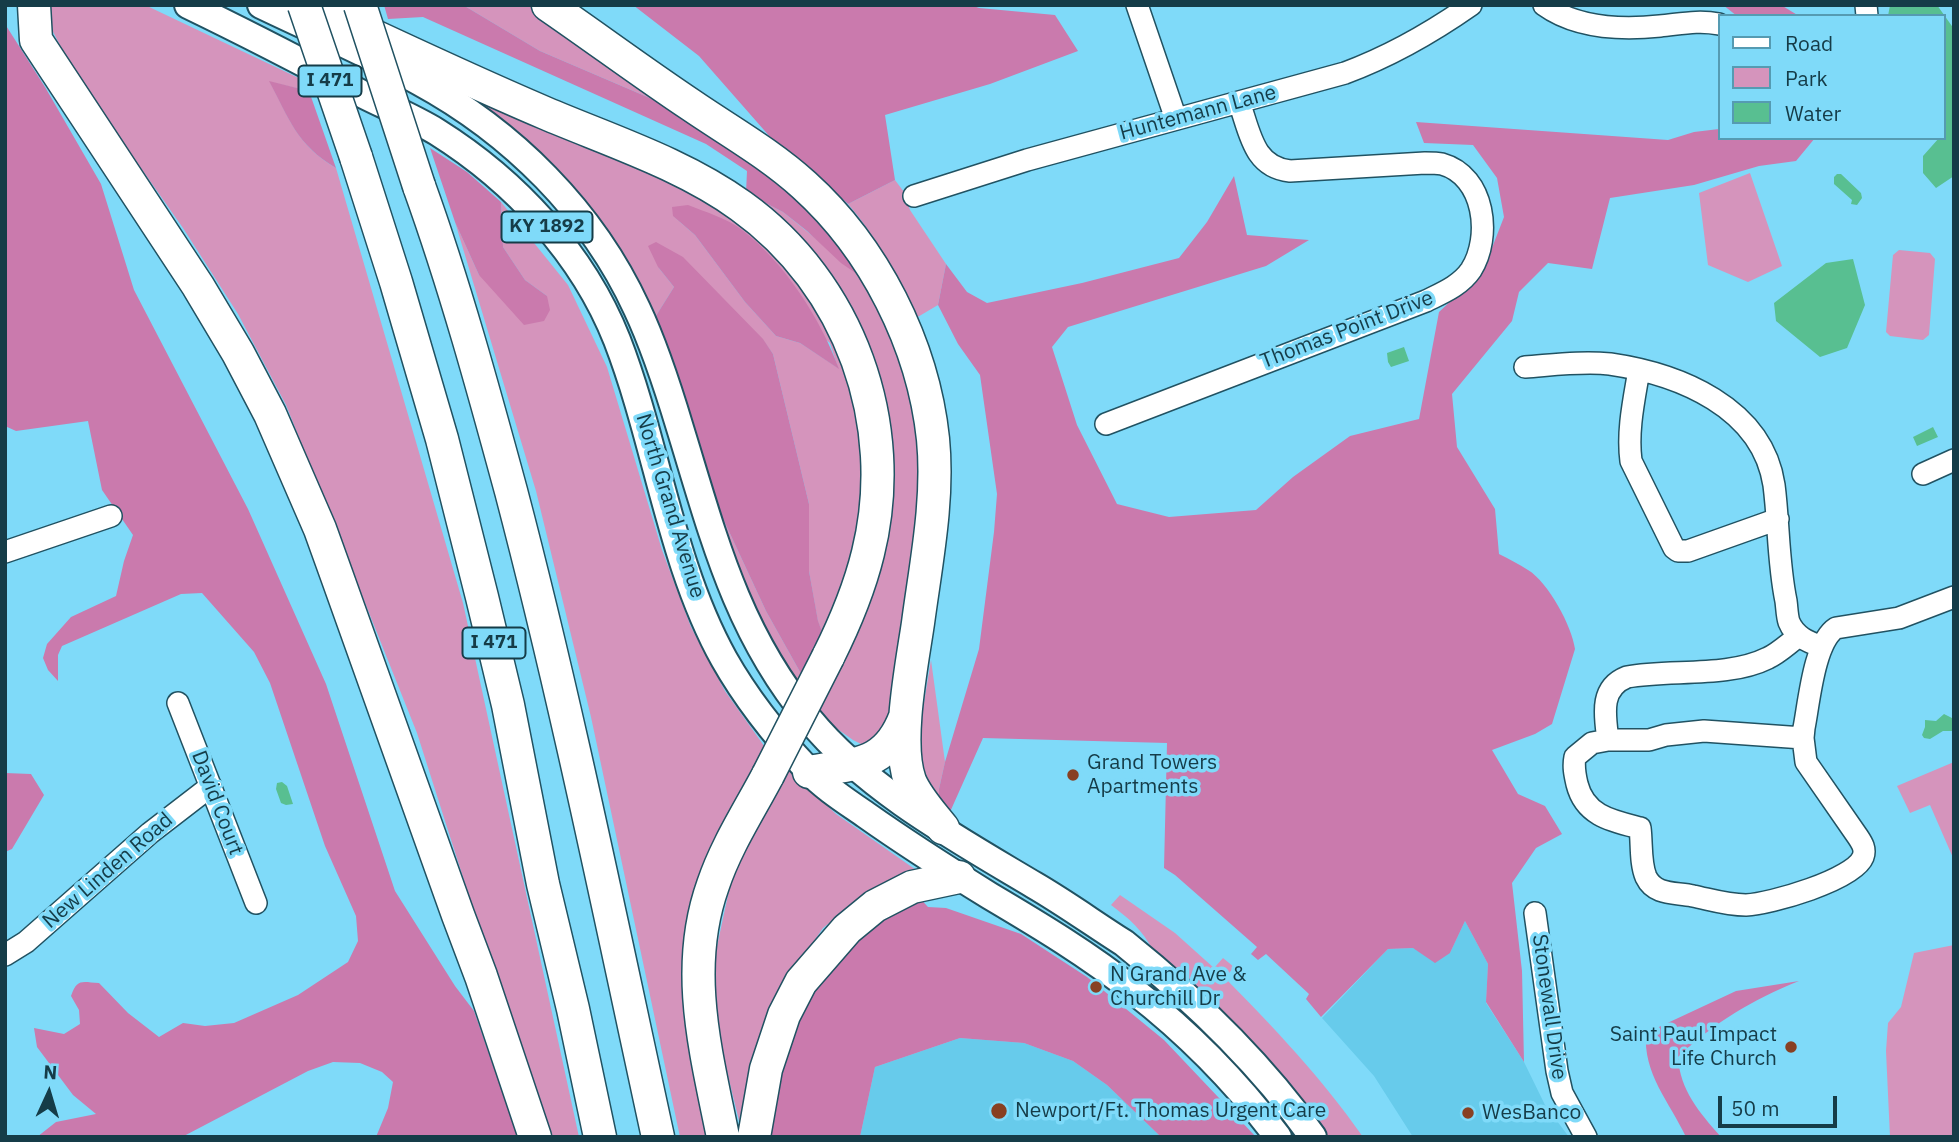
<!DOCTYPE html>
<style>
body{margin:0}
#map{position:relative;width:1959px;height:1142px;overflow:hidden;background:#7fdaf9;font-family:"IBM Plex Sans",sans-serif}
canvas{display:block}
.frame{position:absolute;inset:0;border:7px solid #153c48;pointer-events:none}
.legend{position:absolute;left:1718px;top:14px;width:228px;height:126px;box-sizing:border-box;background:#7fdaf9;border:2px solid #559bb2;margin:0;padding:9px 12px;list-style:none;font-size:21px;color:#153c48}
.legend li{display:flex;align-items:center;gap:14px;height:35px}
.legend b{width:35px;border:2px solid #559bb2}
.north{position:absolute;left:14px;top:1058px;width:70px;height:70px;-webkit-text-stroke:5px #7fdaf9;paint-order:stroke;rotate:4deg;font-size:19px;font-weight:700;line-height:28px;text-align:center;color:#153c48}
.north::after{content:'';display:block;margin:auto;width:24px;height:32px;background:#153c48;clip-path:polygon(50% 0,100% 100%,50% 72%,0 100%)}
.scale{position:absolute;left:1718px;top:1096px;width:119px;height:32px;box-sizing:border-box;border:4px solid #153c48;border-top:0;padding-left:9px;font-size:21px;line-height:24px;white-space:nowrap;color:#153c48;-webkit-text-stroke:5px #7fdaf9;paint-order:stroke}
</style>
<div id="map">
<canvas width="1959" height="1142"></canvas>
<div class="frame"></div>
<ul class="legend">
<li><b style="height:9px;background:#fff"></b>Road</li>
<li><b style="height:19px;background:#d594bc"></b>Park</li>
<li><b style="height:19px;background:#58bf91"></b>Water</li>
</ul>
<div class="north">N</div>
<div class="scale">50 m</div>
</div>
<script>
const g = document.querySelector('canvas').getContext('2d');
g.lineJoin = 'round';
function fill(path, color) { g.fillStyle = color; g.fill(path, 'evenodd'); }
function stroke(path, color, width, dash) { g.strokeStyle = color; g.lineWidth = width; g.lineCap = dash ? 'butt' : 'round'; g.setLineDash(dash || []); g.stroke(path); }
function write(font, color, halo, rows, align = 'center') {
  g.font = font + ' "IBM Plex Sans",sans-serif'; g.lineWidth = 7; g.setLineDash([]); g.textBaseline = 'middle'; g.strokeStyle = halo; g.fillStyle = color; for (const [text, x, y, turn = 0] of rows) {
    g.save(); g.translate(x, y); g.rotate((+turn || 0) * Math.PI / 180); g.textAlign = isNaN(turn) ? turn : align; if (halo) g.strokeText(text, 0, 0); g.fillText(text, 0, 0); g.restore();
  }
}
fill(new Path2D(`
 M1465 921 1488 964 1486 1003 1524 1062 1545 1105 1569 1137H1413L1374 1076 1322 1018 1388 949 1413 948 1450 953Z
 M960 1038 1024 1043 1073 1061 1107 1085 1161 1137H860L875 1067Z`), '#67cbeb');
fill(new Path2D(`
 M46 5H145L305 81 309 91 270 82C290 120 297 145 336 168L463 603 579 1137H550L497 984 417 733 286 405 238 314 183 228 74 73 46 18Z
 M463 5H530L684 107 673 108 540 51Z
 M422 67 729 209 803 282 843 353 867 462 851 579 824 637 818 622 809 571V504L773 354 763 340 658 267 674 287 654 319 621 257ZM673 216 830 343 838 368 800 343 776 336 745 302 695 235Z
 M1750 173 1782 266 1748 282 1708 265 1699 193Z
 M895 180 904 192 910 210 946 264 938 305 916 318C897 277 878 239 848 204Z
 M746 193 783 212 873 285 900 344 926 479 890 724 867 747 853 740 812 711 855 627 879 395Z
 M501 202 568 285 607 367 662 550 691 627 725 691 767 750 707 858 711 1137H680L591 717 536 491 455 222 479 275 547 296 525 280 503 247Z
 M1899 250 1930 253 1935 259 1929 335 1923 340 1890 336 1886 332 1893 255Z
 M706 482 766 611 804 679 799 693 763 636Z
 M931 660 945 762 939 789V804L915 757Z
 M1954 762V860L1930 805 1910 813 1897 786Z
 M784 765 836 814 919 872 875 887 823 928 774 1000 741 1129 712 1010 713 965 731 881Z
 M1120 895 1175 933 1214 968 1223 958 1234 967 1225 978C1276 1030 1321 1077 1363 1137H1326C1281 1064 1217 1007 1153 950 1142 930 1130 919 1111 905Z
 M1954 945V1137H1890L1886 1051 1888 1023 1901 1007 1914 953Z`), '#d594bc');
fill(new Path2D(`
 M384 5H463L540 51 673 108 805 196 873 285 841 263 807 231 783 212 746 193 747 171 706 144 423 17 388 19Z
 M633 5H971L979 8 1055 15 1078 51 990 84 885 115 895 180 848 204 796 157 771 138 699 56Z
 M1723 5H1781L1799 16H1737Z
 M5 24 45 87 101 184 134 290 248 509 326 684 395 891 455 986 474 1011 518 1137H376L388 1108 393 1082 382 1072 360 1063 333 1062 308 1071 182 1137H37L56 1122 96 1114 73 1095 37 1047 34 1028 64 1034 80 1024 79 1010 71 996C77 978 82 982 99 983L128 1013 159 1037 183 1023 205 1026 234 1023 298 995 348 962 358 941 356 916 325 846 270 683 254 652 202 593 181 594 62 646 58 655V681L48 670 43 658 47 644 71 617 116 596 124 561 133 535 102 490 88 421 16 431 5 426Z
 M269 81 309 91 336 168C296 144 290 120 269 81Z
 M1416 122 1668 140 1694 132 1719 129V138H1815L1796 161 1759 166 1694 185 1610 198 1592 269 1548 263 1519 292 1512 321 1452 394 1457 447 1495 509 1499 554C1509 559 1519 564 1528 570 1548 582 1572 626 1575 649L1552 724 1535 734 1492 750 1518 794 1545 806 1562 834 1536 848 1512 883 1522 971 1524 1062 1486 1002 1488 964 1465 921 1450 953 1435 963 1413 948 1388 949 1321 1017 1306 999 1309 994 1266 954 1258 960 1251 954 1257 947 1175 875 1164 868 1167 743 983 738 950 812 939 804V789L945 762 979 649 994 532 997 494 980 375 958 344 938 305 946 264 967 292 987 303 1082 283 1179 258 1207 222 1234 176 1247 235 1309 240 1266 266 1068 327 1052 347 1077 425 1117 504 1169 517 1256 510 1293 477 1350 436 1419 419 1439 312 1483 271 1504 217 1497 178 1473 145 1424 143Z
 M430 148 467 172 501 202 503 247 525 280 547 296 550 310 544 321 524 325 479 275 455 222Z
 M688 205C705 212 727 218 742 230 784 262 821 319 839 369L800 343 776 336 745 302 695 235 673 216 672 207Z
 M656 242 683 257 763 339 773 354 809 504V571L818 621 824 637 804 679 766 611 706 482 654 319 674 287 658 267 648 246Z
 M5 773 31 774 44 795 12 849 5 852Z
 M916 894 928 907 946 908 1021 934 1087 977 1164 1040 1256 1137H1161L1107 1085 1073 1061 1024 1043 960 1038 875 1067 860 1137H765L784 1044 826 964Z
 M1799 981C1752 1000 1715 1022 1678 1057 1680 1090 1699 1112 1721 1137H1686C1669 1101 1643 1074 1646 1033L1736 991Z`), '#ca7aad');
fill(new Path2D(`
 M1890 5H1937L1954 29V176L1936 188 1923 173V156L1939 138H1943V16H1888Z
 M1837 174H1841L1861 193 1862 198 1857 205 1851 204 1852 200 1834 184V177Z
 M1853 259 1865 305 1847 348 1820 357 1776 321 1774 303 1826 263Z
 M1404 347 1409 361 1391 367 1388 362 1387 353Z
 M1933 427 1938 437 1917 446 1913 437Z
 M1944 714 1954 719V731H1943L1930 739 1924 738 1922 735 1925 727V720L1936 721Z
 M282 782 287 786 293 804 286 805 281 803 276 789 277 783Z`), '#58bf91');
const minor = new Path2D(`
 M1137 5 1176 119
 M1544 5C1576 28 1622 30 1660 26 1681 24 1698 20 1719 24
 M1866 5 1867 16
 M914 196 1027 160 1345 73C1391 56 1431 33 1471 5
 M1525 367C1553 365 1582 361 1610 364 1679 374 1762 407 1774 485 1779 524 1778 563 1786 601 1787 608 1787 616 1789 622 1795 637 1809 642 1822 647
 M1639 370C1634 400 1627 431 1631 461L1674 548 1678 551H1688L1778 519
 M1106 424 1426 301C1442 293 1460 286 1471 270 1492 237 1485 176 1442 164 1437 163 1430 163 1425 163L1290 171C1253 167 1250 132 1239 102
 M1923 474 1954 460
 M5 552 111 516
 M1799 636C1789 643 1779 653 1768 658 1728 678 1670 669 1627 677 1599 688 1605 716 1608 740H1649L1666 735 1704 731 1803 738
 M178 703 256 903
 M1608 740 1592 743 1575 757C1573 767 1575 775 1577 784 1585 816 1612 821 1640 828 1642 843 1640 863 1646 877 1655 896 1676 892 1693 896 1712 900 1727 905 1746 905 1770 904 1854 880 1863 857 1866 849 1862 843 1858 837L1806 762 1803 738 1804 728C1809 703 1814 642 1836 628L1899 618 1954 597
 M1535 913 1557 1071 1562 1093 1586 1137
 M5 955 26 942 150 833 211 786`);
const major = new Path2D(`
 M188 5C248 34 306 64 364 95 388 107 414 118 437 132 515 181 583 254 617 340 657 443 670 562 724 659 746 698 777 737 808 770 825 788 846 801 866 815 907 844 948 870 990 896 1039 925 1089 955 1134 991 1187 1032 1237 1083 1278 1137
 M261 5C313 30 367 53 418 81 512 132 592 211 637 309 655 347 668 388 680 428 713 535 736 631 809 719 866 789 957 839 1034 885 1065 903 1094 924 1124 943 1195 1000 1260 1062 1313 1137`);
const highway = new Path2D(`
 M34 5 36 40 198 286 238 353 270 414 320 529 338 579 458 915 481 976 535 1137
 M308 5C387 42 465 79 545 113 611 141 683 164 741 206 850 284 900 424 868 553 859 590 845 623 828 657
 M548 5C596 38 643 73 691 105 729 131 770 154 804 185 874 248 923 344 933 439 939 500 926 563 918 623 912 664 896 743 910 781 917 798 932 814 943 828
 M356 157 396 282 442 439 482 597 508 705 543 884 573 1009 600 1137
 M419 186C455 286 483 388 511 491 567 704 611 921 658 1137
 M809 772C856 763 886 767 905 717
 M723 1137C706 1052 683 969 713 885 726 846 749 811 768 775
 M754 1137 766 1069 784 1015 801 982 847 929 875 906 912 887 959 877`);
stroke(minor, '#215262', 24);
stroke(major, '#215262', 30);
stroke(highway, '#215262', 35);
stroke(minor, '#fff', 21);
stroke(major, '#fff', 26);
stroke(highway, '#fff', 32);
const highwayBridge = new Path2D(`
 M304 5 356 157
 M360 5 419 186
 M768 775 828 657`);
stroke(highwayBridge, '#215262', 35, []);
stroke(highwayBridge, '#fff', 32);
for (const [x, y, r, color] of [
 [1073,775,7,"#884022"],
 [1096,987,7,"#884022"],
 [1791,1047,7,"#884022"],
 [999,1111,9,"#884022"],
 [1468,1113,7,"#884022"]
]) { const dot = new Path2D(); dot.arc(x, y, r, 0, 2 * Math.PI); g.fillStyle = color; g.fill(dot); stroke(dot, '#7fdaf9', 2.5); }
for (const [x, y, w] of [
 [330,81,63],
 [547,227,91],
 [494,643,63]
]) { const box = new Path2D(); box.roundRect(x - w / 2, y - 15.5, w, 31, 5); g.fillStyle = '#7fdaf9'; g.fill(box); stroke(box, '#153c48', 2); }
write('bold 19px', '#153c48', null, [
 ["I 471",330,81],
 ["KY 1892",547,227],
 ["I 471",494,643]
]);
write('21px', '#153c48', '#7fdaf9', [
 ["Huntemann Lane",1198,113,-15],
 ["Thomas Point Drive",1347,330,-21],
 ["North Grand Avenue",670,506,73],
 ["David Court",217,803,69],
 ["New Linden Road",108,871,-41],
 ["Stonewall Drive",1549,1007,82]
]);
write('21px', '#153c48', '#7fdaf9', [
 ["Grand Towers",1087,763],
 ["Apartments",1087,787],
 ["N Grand Ave &",1110,975],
 ["Churchill Dr",1110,999],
 ["Saint Paul Impact",1777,1035,"right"],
 ["Life Church",1777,1059,"right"],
 ["Newport/Ft. Thomas Urgent Care",1015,1111],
 ["WesBanco",1482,1113]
], 'left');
</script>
